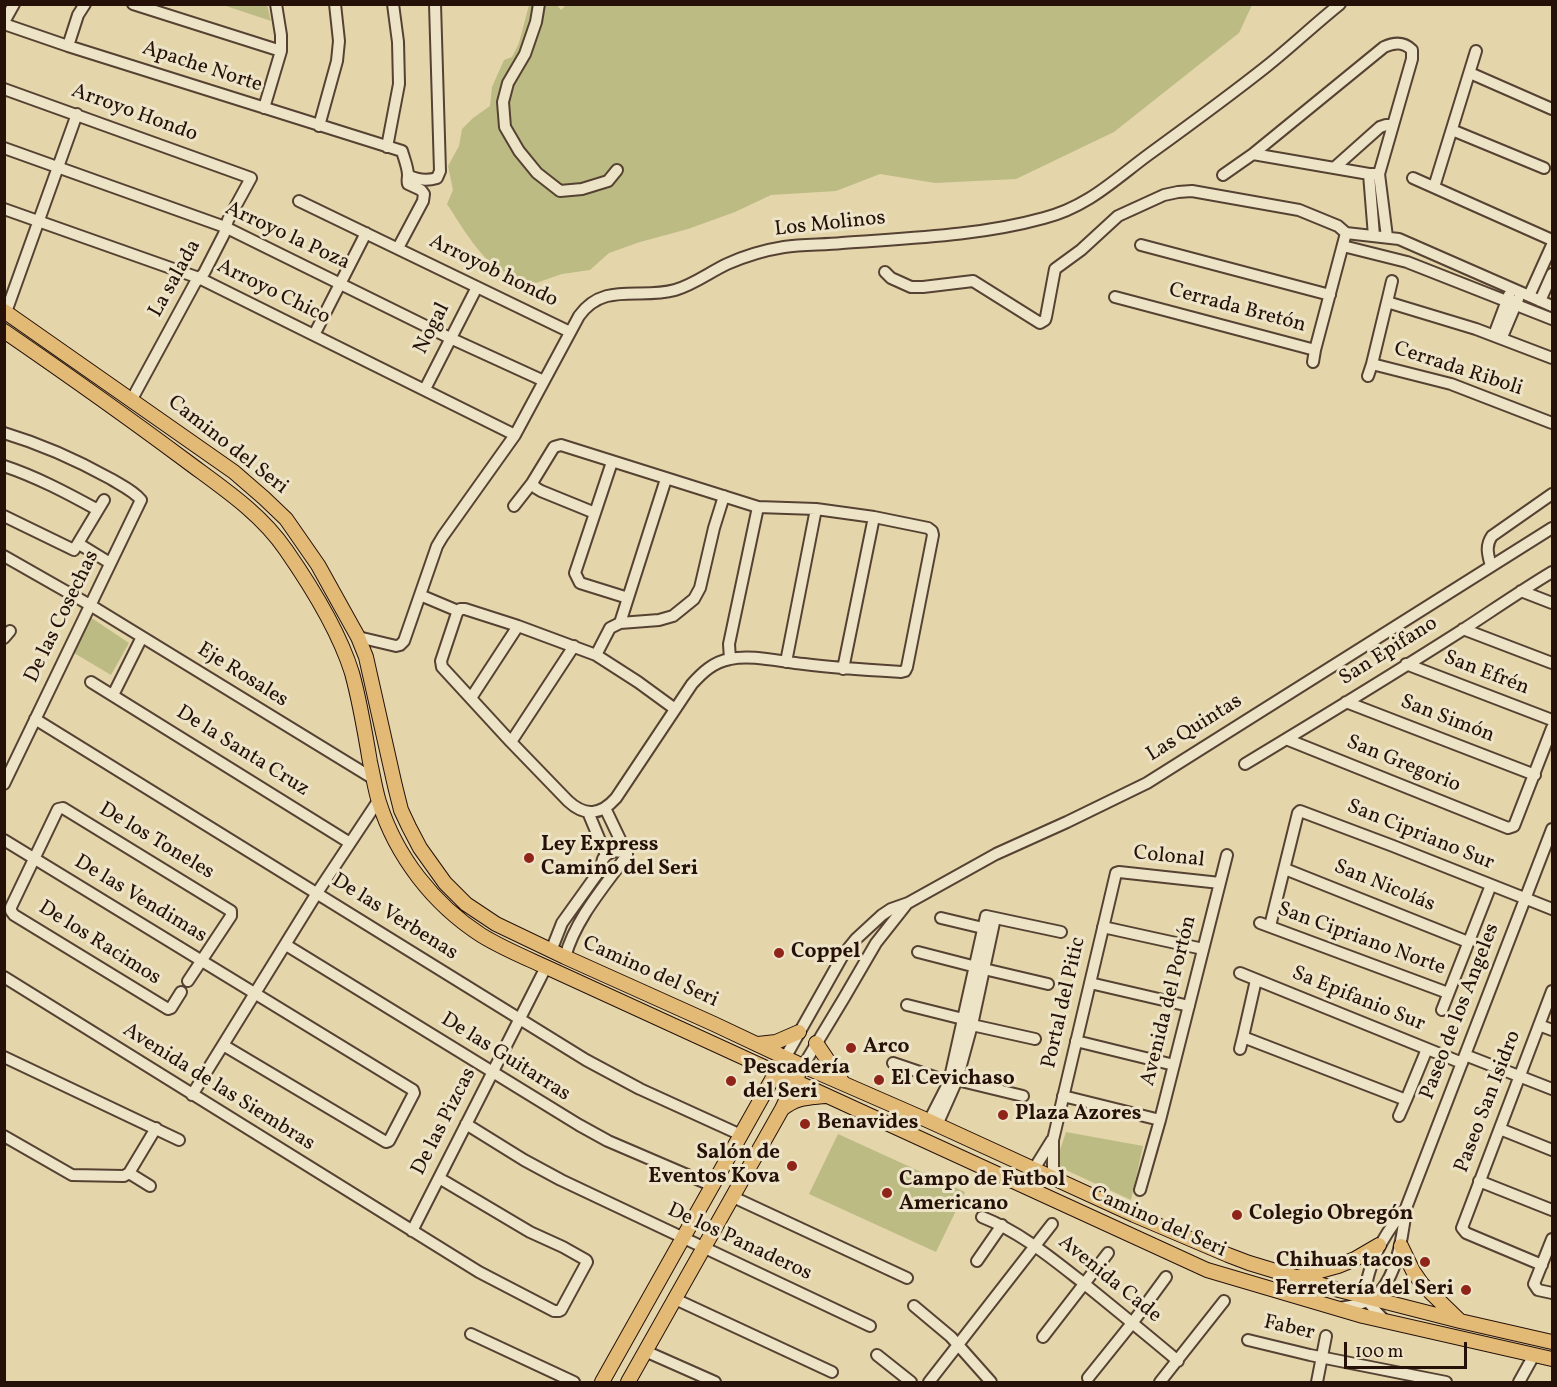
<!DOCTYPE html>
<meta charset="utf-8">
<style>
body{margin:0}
#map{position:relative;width:1557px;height:1387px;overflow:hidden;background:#e4d5ab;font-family:Vollkorn,serif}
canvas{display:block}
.frame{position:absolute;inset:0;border:6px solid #261109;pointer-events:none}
.scale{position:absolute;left:1344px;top:1342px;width:123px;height:27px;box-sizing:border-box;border:3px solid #261109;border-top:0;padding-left:8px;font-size:18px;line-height:21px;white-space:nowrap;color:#261109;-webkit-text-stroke:4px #ede4c8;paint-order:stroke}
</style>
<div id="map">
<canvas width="1557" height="1387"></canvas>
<div class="frame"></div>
<div class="scale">100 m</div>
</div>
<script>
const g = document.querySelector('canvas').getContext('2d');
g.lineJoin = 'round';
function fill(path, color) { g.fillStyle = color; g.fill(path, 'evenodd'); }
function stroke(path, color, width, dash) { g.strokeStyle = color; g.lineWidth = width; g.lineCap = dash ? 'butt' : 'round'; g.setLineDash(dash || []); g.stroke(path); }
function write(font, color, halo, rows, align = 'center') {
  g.font = font + ' Vollkorn,serif'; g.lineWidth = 6; g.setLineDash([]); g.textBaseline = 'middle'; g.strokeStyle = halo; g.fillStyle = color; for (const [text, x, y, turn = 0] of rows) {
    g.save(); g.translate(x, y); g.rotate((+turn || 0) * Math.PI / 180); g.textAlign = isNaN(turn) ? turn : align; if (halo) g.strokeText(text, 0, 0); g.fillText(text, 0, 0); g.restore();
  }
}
fill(new Path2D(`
 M567 4 1252 5 1239 33 1114 132 1016 179 935 183 880 174 836 191 771 195 735 212 688 229 640 242 609 253 590 270 562 274 533 284C518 278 502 273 490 262 475 249 458 221 447 204L453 190 448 166 459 146 462 129 473 118 490 106 492 87 504 60 512 57 519 43 529 5H557L561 10Z
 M223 5H267L271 21Z
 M87 615 129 643 111 675 69 650Z
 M1066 1132 1143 1146 1131 1200 1055 1165Z
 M838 1134 965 1192 936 1252 809 1194Z`), '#bcbb83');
const minor = new Path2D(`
 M133 4 281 51
 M539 4 536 22 525 54 508 83 503 102 505 127 519 151 537 173 560 191 582 189 608 181 617 170
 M4 22 14 4
 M4 24 68 46 402 151C404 158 408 168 408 175 408 178 407 181 408 184L421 190 424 194 423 201 398 248
 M68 46 78 15 85 4
 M1470 73 1552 109
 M4 89 251 178 228 220 224 234 204 273 195 283 132 399
 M264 108 281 51V35L276 4
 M319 126 337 61 339 41 335 4
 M1452 130 1544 168
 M387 147 399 84 398 42 393 4
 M4 148 225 227 450 338 544 381
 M1253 154 1369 174H1379
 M1334 168 1380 127 1386 125H1393
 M1369 174 1374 236
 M408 175C417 180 427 181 437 178L440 171 435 4
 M1223 175 1253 154 1384 47C1395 42 1404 42 1412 50V59L1379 174 1387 237
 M1413 178 1552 240
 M1434 187 1476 51
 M299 201 570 332
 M4 209 199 278 515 435
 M1346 233 1399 239 1552 306
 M1141 245 1330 295
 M1343 246 1407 262 1552 319
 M885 272 891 278 911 287H923L973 281 1040 323 1045 320 1046 317 1055 269 1081 250 1118 216 1164 195 1178 192 1192 191 1299 210 1338 226 1346 233
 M1529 296 1552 245
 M1115 297 1315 350 1346 233
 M1540 301 1552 274
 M1387 302 1392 281
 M6 312 77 114
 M314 335 366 233
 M1494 335 1509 295
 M1502 337 1518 299
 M1552 358 1476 329 1387 302 1372 364 1451 384 1552 423
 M1313 362 1315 350
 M1368 376 1372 364
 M425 389 477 287
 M4 433C44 445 75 459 111 479 121 485 134 491 141 500L4 784
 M612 462 575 573 580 583 628 598
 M4 466C37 477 67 493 98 510
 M532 483 536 488 541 491 595 513
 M514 506 532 483 554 447 561 445 758 507 816 509 874 517 928 528 932 531 933 535 907 667 905 671 901 672C869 670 836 668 804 664 781 662 752 654 730 659 713 662 702 673 692 684L616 798C601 815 585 817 568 801L511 742 442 667 441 661 457 613 460 609H465L518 626 596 655 638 682 675 709
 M4 516 74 550 104 500
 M79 544 110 563
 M4 556 90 605 374 779
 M1491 566C1488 555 1485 546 1492 536L1552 494
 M1521 591 1552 603
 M420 595 458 611
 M620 623 666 479
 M1463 629 1552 663
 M358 637 396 646 400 645 404 641 437 546 443 536 515 435 579 316C604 281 640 300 675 290 693 285 710 272 727 264 745 256 765 250 784 247 803 244 823 245 842 243 909 238 979 236 1044 218 1087 207 1113 181 1148 155 1188 126 1228 97 1267 66 1292 46 1315 24 1340 4
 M4 638 10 631
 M596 655 610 628 620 623 659 620 673 616 694 599 700 588 714 528 724 496
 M730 659 729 644 758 507
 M786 662 816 509
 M1406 664 1552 720
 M843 669 874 517
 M91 682 350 843
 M113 695 142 637
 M471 698 518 626
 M1346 702 1535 775
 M35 719 586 1060 640 1089 741 1135
 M1286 739 1508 828 1514 826 1552 728
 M511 742 574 646
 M1245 764C1318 720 1392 675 1464 629 1493 610 1522 590 1552 572
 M605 808 627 854
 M588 812 606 855
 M4 840 413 1090 414 1093 389 1141 386 1142 223 1045
 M1285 869 1468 942
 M941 918 983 928
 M1260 923 1448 993
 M1270 926 1298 813 1300 811 1393 846 1552 909
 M1103 927 1203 949
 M286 945 579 1125 608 1141 713 1186
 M551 951 562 923 600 870 603 859 606 855 614 851 622 852 627 855
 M918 952 984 969 1048 984
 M565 957C576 918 604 887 627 855
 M1240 973 1462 1063
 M4 977 479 1272 554 1311H559L561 1310 587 1262 586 1260 563 1247 530 1232 439 1178
 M1256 980 1243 1037 1406 1100 1427 1049
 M1090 983 1189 1006
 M181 992 171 1008 168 1009 14 915 11 911V907L58 809 63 808 231 911V916L188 981
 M907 1005 963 1019 972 1025 1035 1039
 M1442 1010 1491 885
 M1539 1025 1552 1030
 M1076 1041 1174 1065
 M1240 1049 1243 1037
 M1465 1055 1552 1089
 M4 1057 179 1140
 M785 1058 843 955 856 939 882 915 891 909 908 903 996 854 1067 822 1147 783 1552 528
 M893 1063 949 1082 957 1080 1023 1096
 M803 1066 844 998 876 943 906 905
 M192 1095 317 893 378 801
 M1063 1096 1160 1120
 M1399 1116 1406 1100
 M929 1121 949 1082 986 916 1061 932
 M466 1124 524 1160 561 1180 870 1326
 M937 1125 957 1080 972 1025 995 918
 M1500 1129 1552 1150
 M4 1136 72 1175 124 1176 129 1173 156 1128
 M1034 1169 1052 1140
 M129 1173 150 1186
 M1053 1178V1140L1116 873 1119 872 1220 883
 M1479 1181 1552 1210
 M1140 1190 1160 1120 1227 855
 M733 1197 907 1278
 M982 1217C1020 1232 1050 1257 1082 1282 1114 1308 1146 1334 1178 1361
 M412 1231 546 967
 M1552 1239 1534 1284 1538 1290 1552 1293
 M977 1261 1002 1225
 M1542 1265 1466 1233 1462 1228 1552 991
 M675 1299 832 1372
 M914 1306 951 1337 991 1382
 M1340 1308C1349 1306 1359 1305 1367 1301 1396 1289 1403 1235 1406 1208L1552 829
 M1386 1322C1380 1315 1368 1305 1366 1296 1365 1289 1367 1280 1369 1273 1376 1248 1389 1228 1406 1208
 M471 1334 574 1382
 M1043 1337 1108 1253
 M1248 1340 1310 1355 1446 1382
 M645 1351 715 1382
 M877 1355 911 1382
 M1088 1378 1133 1322 1166 1277
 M929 1382 1052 1224
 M1160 1382 1224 1301
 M1317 1382 1326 1336
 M1519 1382 1534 1355`);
const major = new Path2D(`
 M4 311 234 472 264 498 286 519 318 565 358 637 366 657 395 786 401 810 409 827 420 848 445 883 466 904 496 924 565 957 714 1024 803 1066 929 1121 1134 1215 1228 1255 1249 1263 1335 1289 1460 1321 1552 1342
 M4 331C65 373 126 416 185 460 221 487 260 512 286 550 311 586 339 631 352 673 360 702 365 732 370 762 373 775 375 789 379 802 396 856 433 904 481 935 502 948 524 957 546 967L1207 1270 1363 1316 1552 1359
 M816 1043 843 1083
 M758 1044 776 1042 799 1032
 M782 1109C797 1097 807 1098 825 1096
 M1401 1246 1413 1271 1422 1284 1459 1320
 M1298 1277 1338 1266 1355 1259 1379 1245
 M602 1382 779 1067
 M628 1382 782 1109 798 1075`);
stroke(minor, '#564232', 14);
stroke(major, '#261109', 16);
stroke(minor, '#ede4c8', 10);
stroke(major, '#e2ba76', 14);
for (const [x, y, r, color] of [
 [529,858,6,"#8f2418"],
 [779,953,6,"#8f2418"],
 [851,1048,6,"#8f2418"],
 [879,1080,6,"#8f2418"],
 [731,1081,6,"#8f2418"],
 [1003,1115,6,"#8f2418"],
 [805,1124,6,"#8f2418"],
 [792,1166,6,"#8f2418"],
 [887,1193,6,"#8f2418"],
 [1237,1215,6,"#8f2418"],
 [1425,1262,6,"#8f2418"],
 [1466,1290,6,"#8f2418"]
]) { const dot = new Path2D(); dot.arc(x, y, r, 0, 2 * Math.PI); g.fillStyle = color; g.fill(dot); stroke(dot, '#ede4c8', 2); }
write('21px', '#261109', '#ede4c8', [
 ["Apache Norte",202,68,18],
 ["Arroyo Hondo",134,114,20],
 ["Los Molinos",830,225,-6],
 ["Arroyo la Poza",287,237,25],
 ["Arroyob hondo",493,272,26],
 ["La salada",176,279,-61],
 ["Arroyo Chico",273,293,26],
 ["Cerrada Bretón",1237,309,15],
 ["Nogal",433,329,-63],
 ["Cerrada Riboli",1458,370,18],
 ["Camino del Seri",227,446,38],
 ["De las Cosechas",63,617,-64],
 ["San Epifano",1389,652,-32],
 ["San Efrén",1486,674,21],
 ["Eje Rosales",242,676,32],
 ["San Simón",1447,720,21],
 ["Las Quintas",1195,729,-32],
 ["De la Santa Cruz",242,752,32],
 ["San Gregorio",1403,765,22],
 ["San Cipriano Sur",1420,836,22],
 ["De los Toneles",156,842,31],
 ["Colonal",1169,858,6],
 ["San Nicolás",1384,887,22],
 ["De las Vendimas",140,900,31],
 ["De las Verbenas",394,918,32],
 ["San Cipriano Norte",1361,940,20],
 ["De los Racimos",99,944,32],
 ["Camino del Seri",650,973,24],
 ["Sa Epifanio Sur",1358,1000,22],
 ["Avenida del Portón",1170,1001,-76],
 ["Portal del Pitic",1065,1003,-77],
 ["Paseo de los Angeles",1461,1012,-69],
 ["De las Guitarras",505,1058,32],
 ["Avenida de las Siembras",218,1088,32],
 ["Paseo San Isidro",1489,1102,-69],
 ["De las Pizcas",445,1122,-63],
 ["Camino del Seri",1158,1223,24],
 ["De los Panaderos",739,1243,25],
 ["Avenida Cade",1109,1280,39],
 ["Faber",1289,1329,13]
]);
write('bold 21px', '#261109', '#ede4c8', [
 ["Ley Express",541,846],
 ["Camino del Seri",541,870],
 ["Coppel",791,953],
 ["Arco",863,1048],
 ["Pescadería",743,1069],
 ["del Seri",743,1093],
 ["El Cevichaso",891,1080],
 ["Plaza Azores",1015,1115],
 ["Benavides",817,1124],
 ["Salón de",780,1154,"right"],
 ["Eventos Kova",780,1178,"right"],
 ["Campo de Futbol",899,1181],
 ["Americano",899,1205],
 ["Colegio Obregón",1249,1215],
 ["Chihuas tacos",1413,1262,"right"],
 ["Ferretería del Seri",1454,1290,"right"]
], 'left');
</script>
